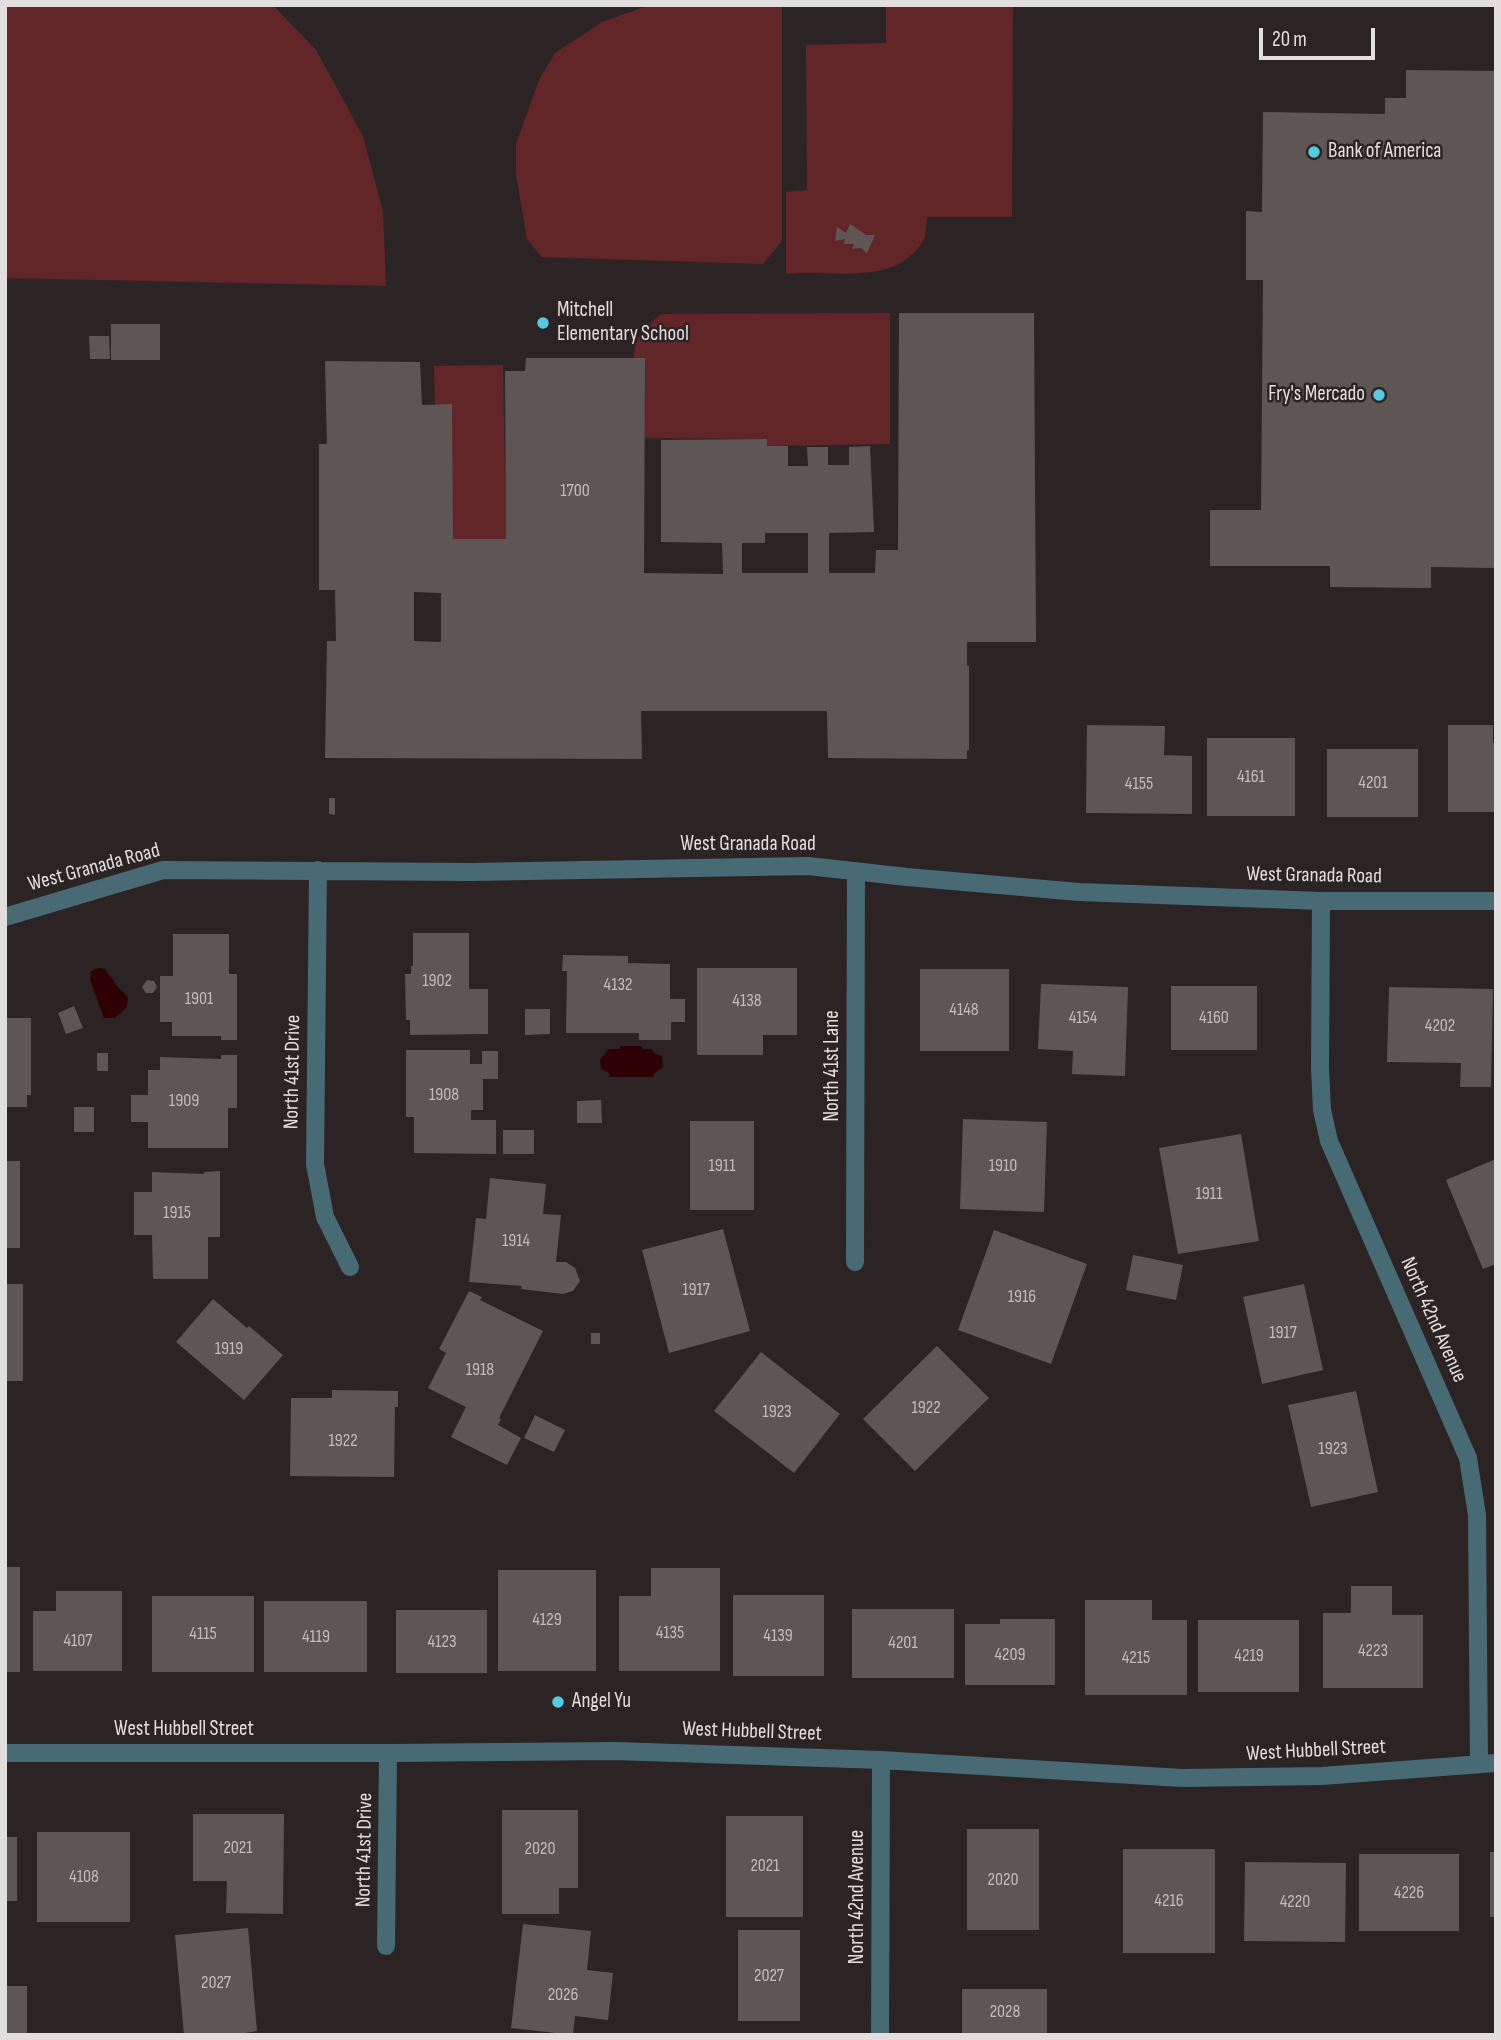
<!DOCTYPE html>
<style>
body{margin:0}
#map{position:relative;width:1501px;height:2040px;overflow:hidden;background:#2c2424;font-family:"Sofia Sans Condensed",sans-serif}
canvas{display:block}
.frame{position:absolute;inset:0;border:7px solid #e3dede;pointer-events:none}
.scale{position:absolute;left:1259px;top:28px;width:116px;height:32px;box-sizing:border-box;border:4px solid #e3dede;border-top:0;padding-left:9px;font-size:21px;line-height:24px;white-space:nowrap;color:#e3dede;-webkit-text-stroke:5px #2c2424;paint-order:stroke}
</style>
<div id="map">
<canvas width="1501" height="2040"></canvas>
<div class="frame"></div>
<div class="scale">20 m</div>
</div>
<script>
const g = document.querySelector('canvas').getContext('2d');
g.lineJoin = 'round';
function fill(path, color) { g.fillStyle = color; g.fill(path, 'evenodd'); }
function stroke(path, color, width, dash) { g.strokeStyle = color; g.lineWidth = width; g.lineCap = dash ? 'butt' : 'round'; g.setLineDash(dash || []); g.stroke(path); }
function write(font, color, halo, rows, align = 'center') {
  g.font = font + ' "Sofia Sans Condensed",sans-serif'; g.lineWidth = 5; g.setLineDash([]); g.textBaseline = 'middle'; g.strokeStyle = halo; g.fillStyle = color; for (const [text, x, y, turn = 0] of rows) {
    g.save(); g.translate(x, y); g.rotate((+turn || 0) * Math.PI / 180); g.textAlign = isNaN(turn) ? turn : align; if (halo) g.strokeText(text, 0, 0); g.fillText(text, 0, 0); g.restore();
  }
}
fill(new Path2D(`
 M5 5H273L316 50 363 136 383 212 386 286 5 278Z
 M650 5H772L782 7V241L763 264 542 257 527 239 516 174V144L539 80 555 53 602 22Z
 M886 5H1013L1012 217H927C926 223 927 233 924 239 898 288 831 269 786 274V192L807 190 806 45 886 43Z
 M890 313V444L767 446 766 439 644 438 645 358H634C634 336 645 326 662 314Z
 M503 365 506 539H453L435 405 434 366Z`), '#622629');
fill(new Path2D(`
 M99 968 105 969 117 986 128 997 127 1007 115 1018H104L90 980 91 971Z
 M621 1046H641L643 1049H652L654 1053 662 1056 663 1067 654 1074 653 1077H609V1073L601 1069 600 1060 609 1049H619Z`), '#2e0005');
fill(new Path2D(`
 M1406 70 1496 71V568L1431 567V588L1330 587V566H1210V510H1261L1263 280H1246V211L1262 212 1263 112 1385 114V98H1406Z
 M850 224 866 235H875L867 253 861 248 852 249 854 244H844L845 239 835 241 837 227 846 233Z
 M899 313H1034L1036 642H967V666H969V750H967V759L828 758 827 711H641L642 759 325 758 327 641H336L335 590H319V444H327L325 361 420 362 422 405 452 404 453 539H506L505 371H525L526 358H645L644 573 723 574 722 543 661 542V440L767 439V446H788V466H808L807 447H828V465H849V447L870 446 874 532 829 533V573H875L876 550H898ZM765 533H808V573H742V543H765ZM414 592 441 593V642L414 641Z
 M111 324H160V360H111Z
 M89 336H109L110 359H90Z
 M1087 725 1165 726 1164 755 1192 756V814L1086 813Z
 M1448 725H1493V743H1496V812H1448Z
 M1207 738H1295V816H1207Z
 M1327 749H1418V817H1327Z
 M329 798H335V815L329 814Z
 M413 933H469V989H488V1034L410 1035V1020H406L405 974H411V966H413Z
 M173 934H229V974H237V1040H221V1036H172V1022H160V976H173Z
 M563 955 628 956V963L670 964V999H685V1022H671V1040H639V1033H566L567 971H562Z
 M697 968H797V1035H763V1055H697Z
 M920 969H1009V1051H920Z
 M147 980 154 981 157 987 153 993H146L142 987Z
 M1041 984 1128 987 1125 1076 1072 1074 1073 1051 1038 1049Z
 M1171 986H1257V1050H1171Z
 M1389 987 1493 989 1491 1087H1460L1461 1063 1387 1062Z
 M74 1006 83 1028 66 1034 58 1013Z
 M525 1009H550V1034L525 1035Z
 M5 1018H31V1095H27V1107H5Z
 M406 1050H470V1064H482V1051H498V1079H483V1110H471V1120H496V1154L414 1153V1117H406Z
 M97 1053H108V1071H97Z
 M221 1055H237V1108H228V1148H148V1122H131V1095H148V1070H160V1057L221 1059Z
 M601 1100 602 1123H577V1101Z
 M74 1107H94V1132H74Z
 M963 1119 1047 1122 1044 1212 960 1209Z
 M690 1121H754V1210H690Z
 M503 1130H534V1154H503Z
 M1241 1134 1259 1241 1178 1254 1159 1148Z
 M1496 1159V1264L1483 1269 1446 1180Z
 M5 1161H20V1248H5Z
 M220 1171V1237H208V1279H153L152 1235H134V1192H152V1172L204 1174V1172Z
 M490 1178 546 1184 543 1214 561 1215 556 1262H566L575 1268 580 1281 573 1291 563 1294 521 1289 522 1286 469 1282 476 1218 486 1219Z
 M723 1229 750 1331 669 1353 642 1250Z
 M994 1230 1087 1264 1051 1364 958 1330Z
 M1133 1255 1183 1265 1176 1300 1126 1290Z
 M5 1284H23V1381H5Z
 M1304 1284 1323 1370 1262 1384 1243 1297Z
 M469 1291 482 1297 480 1300 543 1331 499 1418 501 1419 498 1425 521 1438 507 1465 451 1437 466 1407 428 1388 446 1353 439 1349Z
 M213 1299 247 1328 249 1326 283 1355 244 1400 176 1342Z
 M591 1333H600V1344H591Z
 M937 1346 989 1398 915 1471 863 1419Z
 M761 1352 840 1414 794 1473 714 1411Z
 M332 1390 398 1391V1407H395L394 1477 290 1476 291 1398H332Z
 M1356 1391 1378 1492 1311 1507 1288 1405Z
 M535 1415 565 1430 554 1452 524 1438Z
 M5 1567H20V1672H5Z
 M651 1568H720V1671H619V1596H651Z
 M498 1570H596V1671H498Z
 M1351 1586H1392V1615H1423V1688H1323V1613H1351Z
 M56 1591H122V1671H33V1611H56Z
 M733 1595H824V1676H733Z
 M152 1596H254V1672H152Z
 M1085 1600H1152V1620H1187V1695H1085Z
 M264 1601H367V1672H264Z
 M852 1609H954V1678H852Z
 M396 1610H487V1673H396Z
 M1000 1619H1055V1685H965V1624H1000Z
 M1198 1620H1299V1692H1198Z
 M502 1810H578V1888H559V1914H502Z
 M193 1814H284L283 1914 226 1913 227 1881H193Z
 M726 1816H803V1917H726Z
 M967 1829H1039V1930H967Z
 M37 1832H130V1922H37Z
 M5 1837H17V1901H5Z
 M1123 1849H1215V1953H1123Z
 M1490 1852H1496V1917H1490Z
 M1359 1854H1459V1931H1359Z
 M1245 1862 1346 1863 1345 1942 1244 1941Z
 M523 1924 591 1931 587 1970 613 1973 608 2020 575 2016 573 2035 511 2028Z
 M248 1928 257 2031 233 2035H184L175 1935Z
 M738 1930H800V2021H738Z
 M5 1986H27V2035H5Z
 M962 1989H1047V2035H962Z`), '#5e5555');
stroke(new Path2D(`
 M318 870 315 1164 325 1217 350 1267
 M1321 901 1320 1068 1322 1110 1329 1141 1468 1458 1477 1515 1479 1764
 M5 917 163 870 472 872 808 866 907 877 1079 892 1321 901H1496
 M855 1262 856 871
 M5 1753H388L616 1751 881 1760 1182 1778 1322 1776 1496 1763
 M386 1946 388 1753
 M880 2035 881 1760`), '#476a74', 18);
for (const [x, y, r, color] of [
 [1314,152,7,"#58c9e3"],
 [543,323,7,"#58c9e3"],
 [1379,395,7,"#58c9e3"],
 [558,1702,7,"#58c9e3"]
]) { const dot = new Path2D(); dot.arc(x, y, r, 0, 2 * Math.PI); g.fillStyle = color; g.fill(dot); stroke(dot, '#2c2424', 2.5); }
write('18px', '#c2bcbc', null, [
 ["1700",575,491],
 ["4161",1251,777],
 ["4201",1373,783],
 ["4155",1139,784],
 ["1902",437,981],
 ["4132",618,985],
 ["1901",199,999],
 ["4138",747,1001],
 ["4148",964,1010],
 ["4154",1083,1018],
 ["4160",1214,1018],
 ["4202",1440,1026],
 ["1908",444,1095],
 ["1909",184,1101],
 ["1911",722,1166],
 ["1910",1003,1166],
 ["1911",1209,1194],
 ["1915",177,1213],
 ["1914",516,1241],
 ["1917",696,1290],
 ["1916",1022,1297],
 ["1917",1283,1333],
 ["1919",229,1349],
 ["1918",480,1370],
 ["1922",926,1408],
 ["1923",777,1412],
 ["1922",343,1441],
 ["1923",1333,1449],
 ["4129",547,1620],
 ["4135",670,1633],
 ["4115",203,1634],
 ["4139",778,1636],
 ["4119",316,1637],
 ["4107",78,1641],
 ["4123",442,1642],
 ["4201",903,1643],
 ["4223",1373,1651],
 ["4209",1010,1655],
 ["4219",1249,1656],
 ["4215",1136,1658],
 ["2021",238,1848],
 ["2020",540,1849],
 ["2021",765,1866],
 ["4108",84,1877],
 ["2020",1003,1880],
 ["4226",1409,1893],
 ["4216",1169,1901],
 ["4220",1295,1902],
 ["2027",769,1976],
 ["2027",216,1983],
 ["2026",563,1995],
 ["2028",1005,2012]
]);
write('21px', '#e3dede', '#2c2424', [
 ["Bank of America",1328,152],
 ["Mitchell",557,311],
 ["Elementary School",557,335],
 ["Fry's Mercado",1365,395,"right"],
 ["Angel Yu",572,1702]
], 'left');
write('21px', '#e3dede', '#2c2424', [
 ["West Granada Road",748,845],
 ["West Granada Road",94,868,-15],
 ["West Granada Road",1314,876,1],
 ["North 41st Lane",833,1066,-90],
 ["North 41st Drive",293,1072,-89],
 ["North 42nd Avenue",1433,1320,66],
 ["West Hubbell Street",184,1730],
 ["West Hubbell Street",752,1732,2],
 ["West Hubbell Street",1316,1751,-3],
 ["North 41st Drive",365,1850,-89],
 ["North 42nd Avenue",858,1897,-90]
]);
</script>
